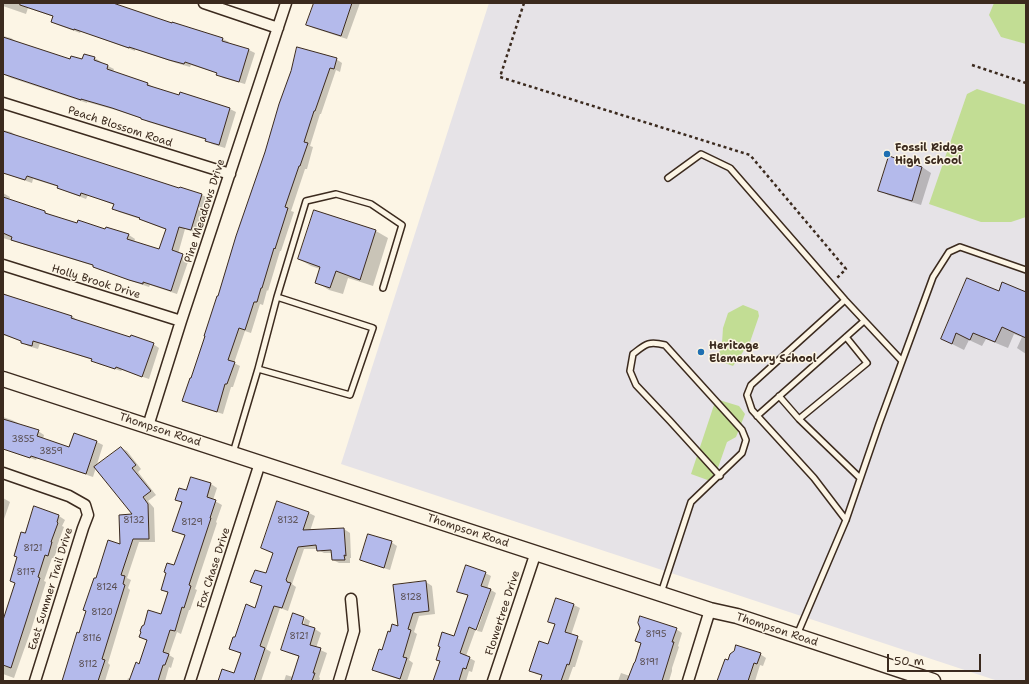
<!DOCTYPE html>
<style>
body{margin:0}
#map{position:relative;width:1029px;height:684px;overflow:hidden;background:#fcf5e5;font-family:"Shantell Sans",sans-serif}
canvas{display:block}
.frame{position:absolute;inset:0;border:4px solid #3b2a1e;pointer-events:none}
.scale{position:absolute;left:887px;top:654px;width:94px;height:18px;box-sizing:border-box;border:2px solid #3b2a1e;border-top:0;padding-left:5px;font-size:12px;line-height:14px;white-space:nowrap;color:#3b2a1e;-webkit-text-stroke:3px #fcf5e5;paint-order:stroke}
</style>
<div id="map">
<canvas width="1029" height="684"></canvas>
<div class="frame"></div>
<div class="scale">50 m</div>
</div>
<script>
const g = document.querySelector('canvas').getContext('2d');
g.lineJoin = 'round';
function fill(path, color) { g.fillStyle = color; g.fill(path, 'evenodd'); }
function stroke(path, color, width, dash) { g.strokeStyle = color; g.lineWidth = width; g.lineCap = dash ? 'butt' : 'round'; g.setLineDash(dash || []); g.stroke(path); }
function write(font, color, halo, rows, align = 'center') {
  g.font = font + ' "Shantell Sans",sans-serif'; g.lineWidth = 3; g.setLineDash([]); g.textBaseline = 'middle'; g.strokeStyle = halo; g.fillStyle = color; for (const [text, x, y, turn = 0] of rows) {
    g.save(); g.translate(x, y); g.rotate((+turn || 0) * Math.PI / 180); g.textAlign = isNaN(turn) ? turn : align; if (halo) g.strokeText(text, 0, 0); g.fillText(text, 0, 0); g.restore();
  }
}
fill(new Path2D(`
 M489 3H1026V681H998L341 464Z`), '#e6e3e7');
fill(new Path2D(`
 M994 3H1026V44L1001 37 989 15Z
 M977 89 1026 105V217L1011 222H981L929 204 967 94Z
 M743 305 758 311 759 316 750 342 733 366 717 360 722 343 723 328 728 313Z
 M716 399 739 406 745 414 736 437 727 442 713 482 691 474Z`), '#c2dd94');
fill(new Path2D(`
 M3 3H112L173 24 223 39 229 42 228 43 249 50 255 53 245 84 223 78 217 74V73L191 65 190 67 176 63 135 49V51L81 31 80 33 58 25 52 22 54 17 28 8 26 14 3 6Z
 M315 3H360L347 39 313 28 307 24Z
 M3 36 11 38 17 42 70 60H82L84 55 95 58 101 62 100 63 108 66 114 69 113 72 147 83 153 87V88L179 96 230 109 236 112 225 148 212 144 207 140 148 122 143 119 119 111 87 102V103L11 78 3 74Z
 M336 59 342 63 340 72 336 70 321 114H320L310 146 313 147 307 169H305L291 211 294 212 281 251H280L268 291 267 290 263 305 260 304 251 333 245 331 234 363 240 366 233 387H231L223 414 190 404 184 401 219 297 266 152Z
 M3 130 11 132 17 136 180 189V188L202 195 208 198 197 233 185 229 178 254 189 259 177 294 150 285 149 287 137 283 100 270 94 266 3 238V193L10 197 9 200 45 212 51 216 78 224 106 231 107 228 129 235 135 239 134 242 160 250 167 230 146 222 140 219 119 212 113 208 114 205 88 195 86 199 65 191 59 188V187L33 179 32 183 3 173Z
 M889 157 922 167 931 173 921 205 888 195 879 190Z
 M315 211 376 231 388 238 373 286 348 278 343 294 329 290 316 282 320 269 311 266 299 259Z
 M3 293 12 297 72 316 77 320V321L153 344 159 348 149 379 122 370 121 371 99 364 93 360 40 343 38 349 28 346 22 342V341L3 335Z
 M1026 293V354L1017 348 1022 337 1014 334 1008 348 986 339 982 346 969 340 964 350 942 339Z
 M3 417 12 420 18 423 17 424 38 431 44 435 43 439 70 449 75 434 97 442 103 445 93 477 37 458 36 460 3 449Z
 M121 448 127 451 141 469 138 472 156 495 148 501 154 508 155 542H139L127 578 131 580 128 588 130 590 108 663 110 665 105 681H62L79 634 97 580 121 545 134 515Z
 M191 478 211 484 217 488 213 500 222 505 216 522 217 523 195 589 197 590 190 610H189L181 634 177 632 169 655 174 658 171 668 169 667 165 681H127L128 678 131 679 140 665 147 641 141 637 161 615 168 593 162 590 175 567 185 536 173 531 182 503 176 499 187 492Z
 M3 498 10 502 3 522Z
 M309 513 315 516 310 531 344 529 350 533 351 558H350V563H339L333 560 332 553H324L318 550V549H304L292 584 296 587 288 611 280 608 266 649 271 652 261 681H219L234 675 241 654 230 649 235 638 256 609 263 587 252 582 267 575 274 553 262 548Z
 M59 516 65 520 62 526 64 527 57 546 58 547 54 558H52L44 581 46 582 31 630 14 678 3 674V619L4 620 16 584 25 535Z
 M391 542 397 546 390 570 367 563 361 560Z
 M485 573 491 576 487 589 490 590 466 656 475 661 472 672 469 671 466 681H434L455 638 469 596 458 592Z
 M426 582 432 586 435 614 419 616 414 632 417 634 409 660 413 663 407 681H404L380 673 374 669 383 651 390 633 399 627Z
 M491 590 496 593 482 632 477 631Z
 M556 599 574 605 580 608 571 635 583 641 575 667H573L568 681H541L543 676 536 674 530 670 548 645 555 624 549 621Z
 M305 618 310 621 308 627 315 629 321 633 316 648 327 653 319 677 320 678 319 681H284L286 675 293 677 300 657 288 653 282 649 300 629H302Z
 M676 629 682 633 678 646 679 647 672 668V671L669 681H618L621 673 630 676 642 644 637 641Z
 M760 654 766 658 763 666 760 665 755 681H719Z`), '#0003');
const building = new Path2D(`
 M21 3H113L172 23V22L223 38 222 41 249 49 239 82 216 75 217 73 185 62 184 64 169 60 129 47V48L74 29V30L51 22 53 16 20 5Z
 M314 3H352L341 36 306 25Z
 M3 37 70 59 71 56 82 59 84 54 95 57 94 60 108 65 107 69 148 83 147 85 179 95 180 92 230 108 219 145 205 141 206 139 141 119V118L112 108 81 99V100L3 74Z
 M297 47 337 58 334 69 330 68 315 111H314L304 142 308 143 300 166H299L285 207 288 208 275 249 274 248 262 288H261L257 302H254L245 330 239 328 228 360 235 362 227 384H225L217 412 182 401 190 378H191L205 336H204L217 296H218L236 236 265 152 279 104 291 71Z
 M3 131 179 188 180 187 202 194 191 230 179 227 172 250 183 254 171 291 143 282V284L129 280 93 267V265L11 240 12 237 3 233V197L45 211V213L77 223 78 220 105 229 106 227 129 234 127 239 159 249 166 229 139 219 140 218 112 209 114 204 81 193 80 196 57 188 58 186 27 176 25 180 3 173Z
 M889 156 922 167 912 201 878 191Z
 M314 210 376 230 360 280 336 271 330 288 315 283 320 267 298 259Z
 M967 278 999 291 1002 282 1026 292V338L1002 327 995 342 973 333 970 340 956 333 952 344 941 339Z
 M3 294 72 316 71 318 130 337 131 335 154 343 142 377 116 367 115 369 91 361 92 359 33 341 32 346 21 343V341L3 334Z
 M3 419 39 430 37 436 69 447 74 433 97 441 86 474 31 456 30 458 3 449Z
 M121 447 136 465 132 468 151 491 143 497 148 504 149 539H133L121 575 125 576 123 584 125 585 102 659 105 660 98 681H62L77 632 79 633 86 611 83 610 94 578H96L108 540 120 544 119 515 132 514 94 467Z
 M191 477 211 483 207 497 216 500 210 518H211L189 585 191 586 184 608 182 607 175 631 170 630 163 652 169 654 165 665H163L158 681H129L136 662 139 664 147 640 139 637 141 632 140 631 142 626 144 625 148 610 161 614 168 592 161 590 166 573 164 572 167 563 174 565 185 535 172 531 182 502 175 500 179 488 186 490Z
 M277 501 309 512 303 530 344 528 346 556 344 555 345 560H332L331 550 317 551 316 545 298 547 286 580 287 581V582L291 583 282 608 274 606 260 646 265 648 254 681H218L222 669 234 673 241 653 229 649 233 637H235L246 604 255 608 262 586 250 582 255 570 266 573 273 553 261 548Z
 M34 506 59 515 57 522 58 523 51 542H52L48 556 45 555 38 577 40 578 11 668 3 665V620L15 583 10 581 17 557 14 556 21 532 25 533Z
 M368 534 392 541 384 568 360 560Z
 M466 565 486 572 481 586 491 589 476 630 469 627 460 653 470 657 466 669 463 668 459 681H433L440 661 436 660 440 647 438 646 442 632 454 636 468 595 457 592Z
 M426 581 429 611 413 613 408 629 411 630 403 657 407 658 400 679 372 670 379 649 382 650 388 631 390 632 392 624 398 626 393 585Z
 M556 598 574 604 565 632 578 636 569 665 567 664 561 681H540L542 675 529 671 539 641 548 644 555 624 548 622Z
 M293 613 304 617 302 624 315 628 310 645 321 648 313 673H315L312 681H291L299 656 281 650Z
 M640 616 677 628 672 642H674L662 681H627L634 663 635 662 641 643 635 641 640 628 638 623Z
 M736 645 761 653 757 664 754 663 748 681H717L725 659 728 660 730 654 734 651Z`);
fill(building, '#b4baeb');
stroke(building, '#3b2a1e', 1);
const lane = new Path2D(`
 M668 178 701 154 730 168 845 300 902 361
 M845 300 751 385 747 395 752 410 814 478 846 520
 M258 369 277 297
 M779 396 799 419 860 478
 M757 416 864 321
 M799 419 867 363 846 337
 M233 453 258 369 350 395 373 328 277 297 306 201 336 194 371 204 402 225 383 288
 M661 593 691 502 742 453 746 440 742 430 665 345C648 341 646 344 633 354L630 371 636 385 670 421 720 476
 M797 635 846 520 879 424 933 277 949 252 960 247 1026 270`);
const street = new Path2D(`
 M204 3 278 28
 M3 103 230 174
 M3 265 181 321
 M148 426 181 321 286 3
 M3 473 69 496 85 505 88 515 83 528 35 681
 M190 681 260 463
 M339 681 354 631 351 599
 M493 681 536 552
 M688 681 710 610`);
const secondary = new Path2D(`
 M3 379 710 610 737 616 933 681`);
stroke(lane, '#3b2a1e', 8);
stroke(street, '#3b2a1e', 13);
stroke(secondary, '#3b2a1e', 17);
stroke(new Path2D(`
 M524 3 500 77 750 155 846 269 837 278
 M972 65 1026 83`), '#3b2a1e', 2.5, [3, 3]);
stroke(lane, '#fcf5e5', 5);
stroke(street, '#fcf5e5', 10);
stroke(secondary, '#fcf5e5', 14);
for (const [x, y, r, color] of [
 [887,154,4,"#1f6fb2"],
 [701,352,4,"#1f6fb2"]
]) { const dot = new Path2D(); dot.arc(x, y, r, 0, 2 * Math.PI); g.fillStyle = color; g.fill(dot); stroke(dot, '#fcf5e5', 1.5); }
write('9px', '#594e51', null, [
 ["3855",23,440],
 ["3859",51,452],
 ["8132",134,521],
 ["8132",288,521],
 ["8129",192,523],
 ["8121",33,549],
 ["8117",26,573],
 ["8124",107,588],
 ["8128",411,598],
 ["8120",102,613],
 ["8195",656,635],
 ["8121",299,637],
 ["8116",92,639],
 ["8191",649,663],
 ["8112",88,665]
]);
write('11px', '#3b2a1e', '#fcf5e5', [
 ["Peach Blossom Road",120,127,18],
 ["Pine Meadows Drive",205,211,-72],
 ["Holly Brook Drive",96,282,17],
 ["Thompson Road",160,430,18],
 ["Thompson Road",468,531,18],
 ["Fox Chase Drive",214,568,-72],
 ["East Summer Trail Drive",51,589,-73],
 ["Flowertree Drive",503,613,-72],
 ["Thompson Road",777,630,18]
]);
write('bold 11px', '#3b2a1e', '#fcf5e5', [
 ["Fossil Ridge",895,148],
 ["High School",895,161],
 ["Heritage",709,346],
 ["Elementary School",709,359]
], 'left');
</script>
